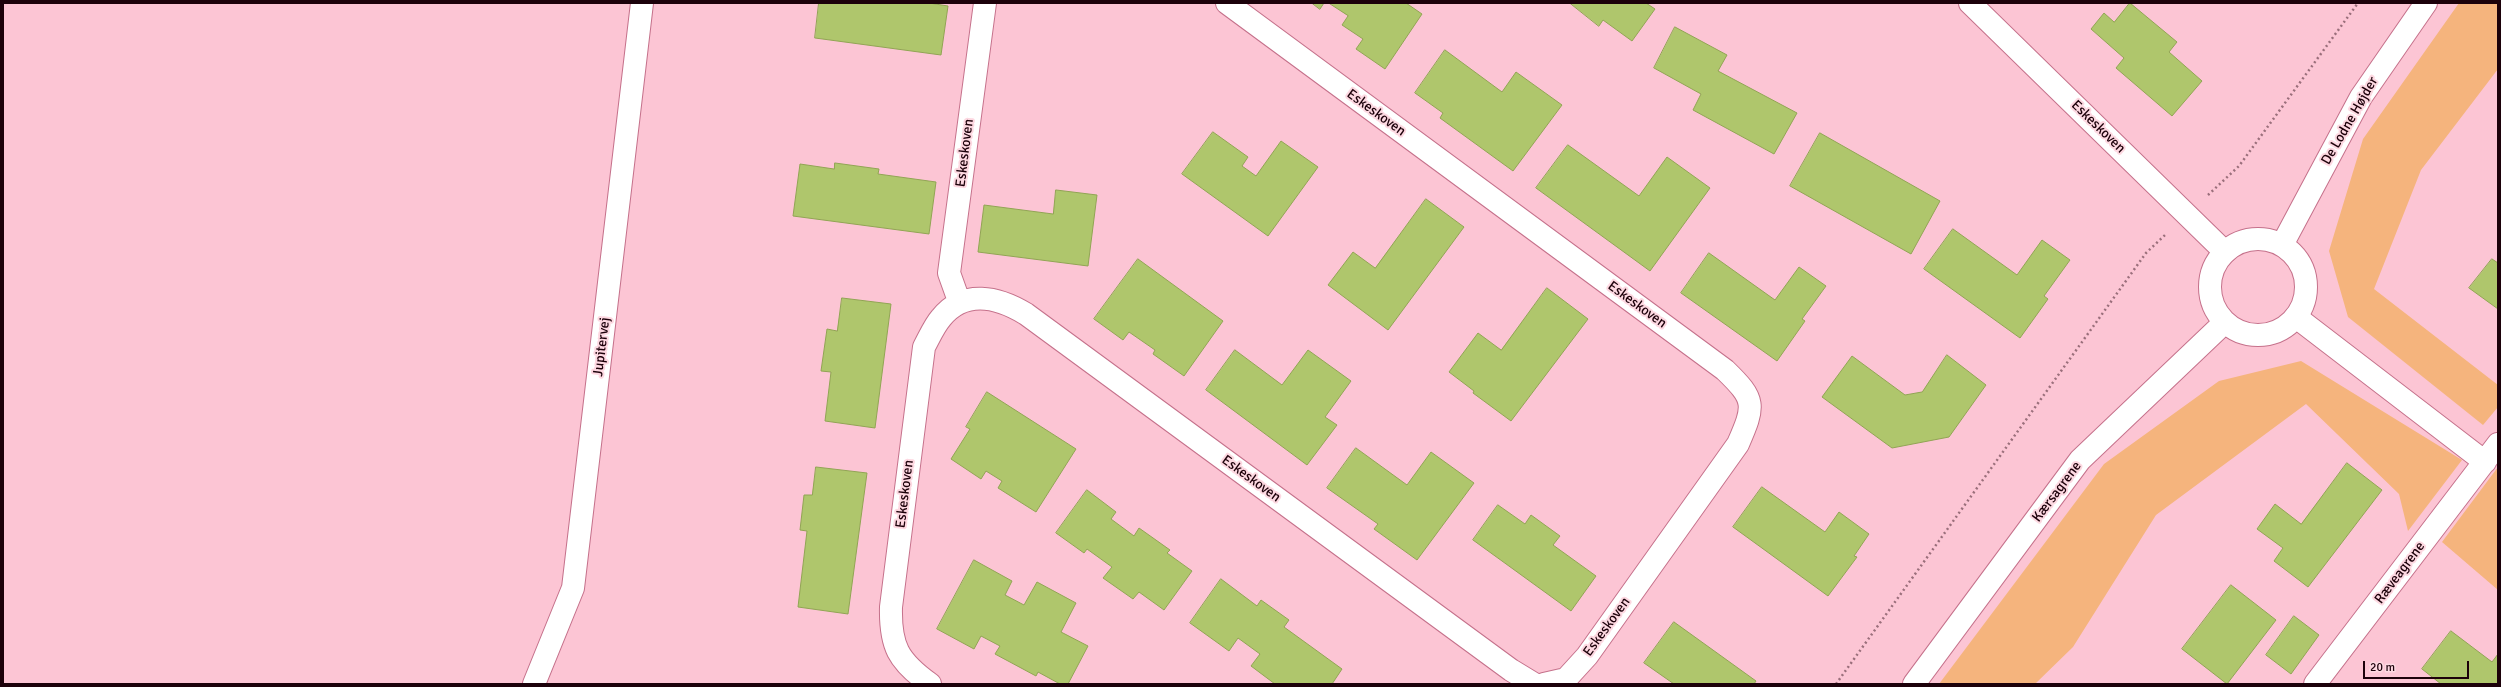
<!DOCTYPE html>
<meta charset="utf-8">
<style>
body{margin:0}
#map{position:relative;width:2501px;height:687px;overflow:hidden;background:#fcc5d4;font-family:Signika,sans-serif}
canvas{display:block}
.frame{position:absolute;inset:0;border:4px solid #1c010a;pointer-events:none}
.scale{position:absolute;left:2363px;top:661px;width:106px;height:18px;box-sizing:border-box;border:2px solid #1c010a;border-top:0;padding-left:5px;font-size:12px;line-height:14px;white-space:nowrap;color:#1c010a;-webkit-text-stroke:3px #fdd8e1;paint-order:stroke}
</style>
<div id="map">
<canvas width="2501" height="687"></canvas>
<div class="frame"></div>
<div class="scale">20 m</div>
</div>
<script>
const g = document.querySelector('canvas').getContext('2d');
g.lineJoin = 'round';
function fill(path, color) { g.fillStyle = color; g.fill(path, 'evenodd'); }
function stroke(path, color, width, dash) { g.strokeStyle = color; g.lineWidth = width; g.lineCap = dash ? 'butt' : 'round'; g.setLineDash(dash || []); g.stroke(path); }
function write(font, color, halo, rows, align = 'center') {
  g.font = font + ' Signika,sans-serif'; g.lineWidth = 4; g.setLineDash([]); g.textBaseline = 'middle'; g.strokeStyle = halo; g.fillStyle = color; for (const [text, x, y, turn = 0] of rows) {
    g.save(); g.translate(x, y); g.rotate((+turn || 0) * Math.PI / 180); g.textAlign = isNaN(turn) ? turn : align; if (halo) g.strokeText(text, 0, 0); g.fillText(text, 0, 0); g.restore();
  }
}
fill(new Path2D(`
 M2459 3H2498V69L2421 170 2374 289 2498 385V407L2483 425 2348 317 2329 251 2363 139Z
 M2301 361 2462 460 2408 531 2399 494 2306 404 2156 515 2073 647 2035 684H1939L2104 464 2219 381Z
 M2498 467V590L2442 542Z`), '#f5b47d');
const building = new Path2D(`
 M819 3H929L948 6 941 55 815 38Z
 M1312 3H1324L1320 9Z
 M1329 3H1406L1422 14 1385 69 1356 49 1363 39 1342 25 1348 16Z
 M1570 3H1646L1655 9 1632 41 1603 20 1599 26Z
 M2130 3 2177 42 2169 52 2202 81 2172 116 2116 68 2124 58 2091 29 2104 13 2114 22Z
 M1675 27 1727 55 1718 71 1797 113 1774 154 1693 110 1701 94 1654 68Z
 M1445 50 1502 92 1516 72 1562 105 1513 171 1440 118 1443 113 1415 93Z
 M1213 132 1248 157 1242 166 1256 176 1281 141 1318 167 1268 236 1182 174Z
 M1820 133 1940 201 1911 254 1790 186Z
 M1568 145 1639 196 1667 157 1710 188 1650 271 1536 188Z
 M835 163 879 169 878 174 936 182 929 234 793 216 800 164 834 169Z
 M1056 190 1097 195 1088 266 978 252 984 205 1053 214Z
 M1426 199 1464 227 1388 330 1328 285 1353 252 1375 268Z
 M1953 229 2017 275 2042 240 2070 260 2044 296 2048 299 2020 338 1924 269Z
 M1709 253 1775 300 1799 267 1826 286 1802 319 1805 321 1777 361 1681 293Z
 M1138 259 1223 321 1184 376 1153 354 1155 350 1129 332 1123 340 1094 319Z
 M2492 259 2498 263V309L2469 288Z
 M1547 288 1588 319 1511 421 1473 393 1474 391 1449 372 1478 333 1501 350Z
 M842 298 891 304 875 428 825 421 831 372 821 371 827 329 837 331Z
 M1235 350 1282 385 1308 350 1351 381 1325 417 1337 425 1307 465 1206 390Z
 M1947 355 1986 385 1949 437 1892 448 1822 397 1852 356 1905 395 1922 392Z
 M987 392 1076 449 1036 512 998 488 1002 481 986 471 981 479 951 459 970 429 966 427Z
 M1356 448 1407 485 1431 452 1474 483 1417 560 1374 529 1378 524 1327 488Z
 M2347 463 2382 490 2308 587 2274 561 2283 548 2257 529 2275 504 2301 524Z
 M816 467 867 473 848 614 798 607 807 531 800 530 804 495H812Z
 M1762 487 1825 532 1839 512 1869 534 1854 556 1857 557 1828 596 1733 527Z
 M1087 490 1116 512 1111 519 1134 536 1139 528 1170 550 1167 553 1192 571 1164 610 1139 592 1133 599 1103 578 1112 567 1087 549 1084 553 1056 533Z
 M1498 505 1525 524 1531 515 1560 536 1553 545 1596 576 1571 611 1473 540Z
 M974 560 1012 581 1005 595 1024 605 1037 582 1076 603 1061 632 1088 646 1068 684H1060L1038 672 1036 676 995 654 1000 646 981 636 974 649 937 629Z
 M1221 579 1257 606 1261 600 1289 620 1284 627 1342 669 1332 684H1275L1251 666 1260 654 1238 638 1229 651 1190 623Z
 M2231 585 2276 620 2227 684 2182 649Z
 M2294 616 2319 635 2291 674 2266 655Z
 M1674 622 1756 681 1754 684H1674L1644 663Z
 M2451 631 2492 662 2498 654V684H2441L2422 669Z`);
fill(building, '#afc66c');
stroke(building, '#91a454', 1);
const minor = new Path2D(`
 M1227 3 1725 370C1756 400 1755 405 1738 444L1587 656 1566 679 1544 684
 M1970 3 2225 252
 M959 301 949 273 985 3
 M2296 317 2485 462
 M534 684 573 588 642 3
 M930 684C898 661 890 646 891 607L924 347C929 338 934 326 941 318 964 289 998 297 1026 314L1511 670 1534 684
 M2315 684 2498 444`);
const tertiary = new Path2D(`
 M2210 287a48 48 0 1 1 96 0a48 48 0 1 1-96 0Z
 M2282 245 2361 97 2426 3
 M1914 684 2080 460 2225 322`);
stroke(minor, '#c5718b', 24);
stroke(tertiary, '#c5718b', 24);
stroke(new Path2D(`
 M2208 195 2239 166 2358 3
 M1836 684 2146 253 2165 235`), '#9a6f7b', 2.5, [2, 3]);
stroke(minor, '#fff', 22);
stroke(tertiary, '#fff', 22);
write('14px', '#1c010a', '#fdd8e1', [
 ["Eskeskoven",1376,113,36],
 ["De Lodne Højder",2350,121,-60],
 ["Eskeskoven",2098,127,44],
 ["Eskeskoven",965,153,-83],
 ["Eskeskoven",1637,305,36],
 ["Jupitervej",602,347,-83],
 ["Eskeskoven",1251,479,36],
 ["Kærsagrene",2057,492,-53],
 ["Eskeskoven",905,494,-83],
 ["Ræveagrene",2400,573,-53],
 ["Eskeskoven",1607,627,-54]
]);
</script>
